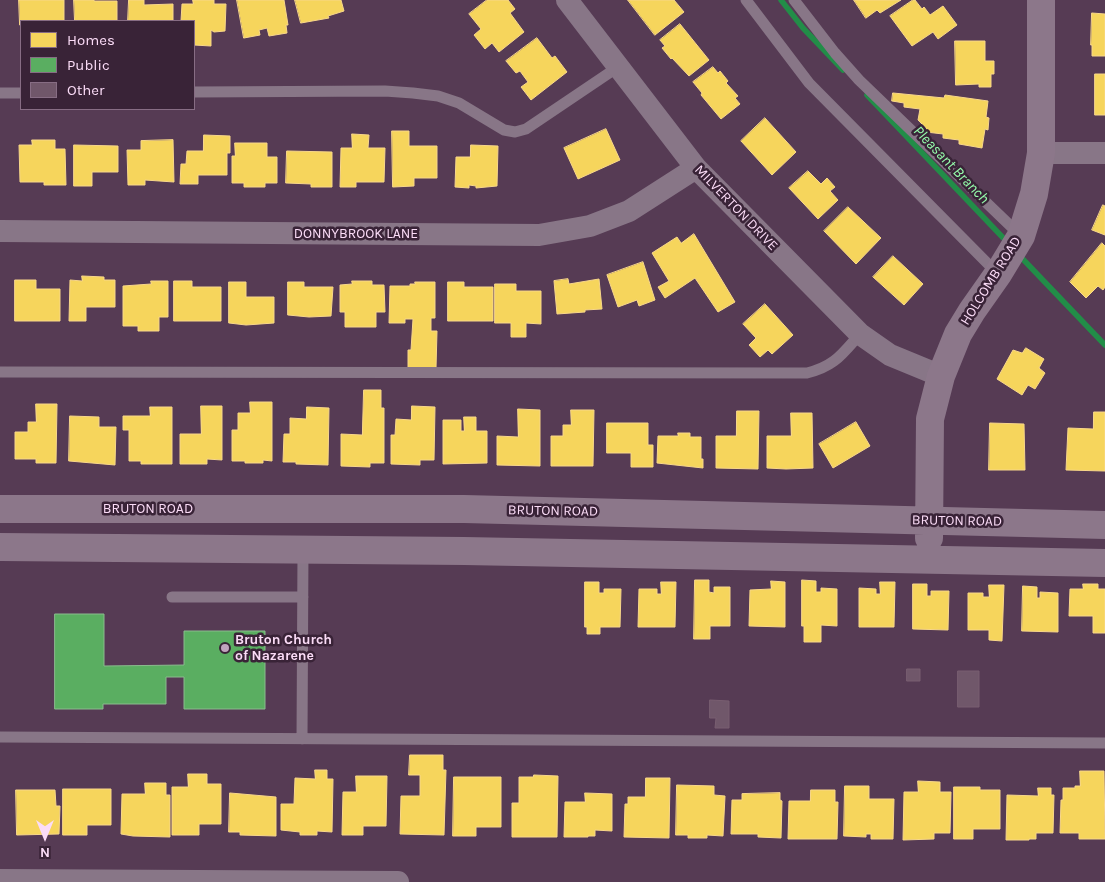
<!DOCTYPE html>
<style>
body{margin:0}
#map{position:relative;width:1105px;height:882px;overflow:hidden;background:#563b54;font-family:Karla,sans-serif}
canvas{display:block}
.legend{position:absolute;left:20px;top:20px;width:175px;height:90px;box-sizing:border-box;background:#392337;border:1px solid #876d84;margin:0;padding:6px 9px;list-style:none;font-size:15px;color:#fbdcf7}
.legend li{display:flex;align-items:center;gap:10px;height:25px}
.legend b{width:25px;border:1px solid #876d84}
.north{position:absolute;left:20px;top:812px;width:50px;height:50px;-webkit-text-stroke:4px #392337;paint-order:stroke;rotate:180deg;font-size:14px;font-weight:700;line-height:20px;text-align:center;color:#fbdcf7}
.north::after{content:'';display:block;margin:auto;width:18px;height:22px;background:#fbdcf7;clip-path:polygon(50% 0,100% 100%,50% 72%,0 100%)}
</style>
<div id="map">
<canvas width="1105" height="882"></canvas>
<ul class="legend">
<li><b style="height:14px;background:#f6d55c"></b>Homes</li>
<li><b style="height:14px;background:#5aae61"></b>Public</li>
<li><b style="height:14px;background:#70576a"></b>Other</li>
</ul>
<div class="north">N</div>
</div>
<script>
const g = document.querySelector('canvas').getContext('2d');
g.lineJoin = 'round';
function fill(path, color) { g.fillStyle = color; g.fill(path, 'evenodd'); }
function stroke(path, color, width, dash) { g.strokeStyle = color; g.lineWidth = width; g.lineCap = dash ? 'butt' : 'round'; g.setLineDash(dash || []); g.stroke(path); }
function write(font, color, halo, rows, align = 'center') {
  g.font = font + ' Karla,sans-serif'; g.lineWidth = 5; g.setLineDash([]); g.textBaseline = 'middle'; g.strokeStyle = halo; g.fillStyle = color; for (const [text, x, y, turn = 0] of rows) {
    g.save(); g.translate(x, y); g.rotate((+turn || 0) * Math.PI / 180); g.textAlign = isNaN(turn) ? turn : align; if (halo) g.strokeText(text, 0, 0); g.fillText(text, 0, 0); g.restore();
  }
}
const homes = new Path2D(`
 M19 0H64V21H21V25H20Z
 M74 0H94V1H117V21H75Z
 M129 0H144V5L173 4V21H128Z
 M193 0H214V4H226L225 31 214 32 211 30V46L194 45V21H181L182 4H193Z
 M237 0H284L288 25H286L287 33 269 36 267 28 259 30 260 35 244 38Z
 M295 0H341L344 11 328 16 329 18 301 23Z
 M487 0H508L515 9 510 13 524 32 499 52 492 43 485 49 474 35 481 29 469 14Z
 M628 0H674L684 12 655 35Z
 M854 0H901L880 13 877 10 866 18Z
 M913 0H915L922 9 924 7 930 15 943 6 957 25 938 39 933 32 912 46 890 16Z
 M1092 13 1105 14V56H1092V45H1091Z
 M680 24 709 60 689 76 672 58 671 59 662 48 665 46 660 40Z
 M537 38 552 58 555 56 567 72 531 100 521 87 528 82 520 71 516 73 506 61Z
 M955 41H985V61H994V74H991V87H979V84L956 85Z
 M713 67 718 73 720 71 728 81 726 83 738 96 735 98 740 104 721 119 701 95 702 93 693 82Z
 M1095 74H1105V115H1095Z
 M893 93 944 98 945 95 988 101 986 117 989 118 988 130 985 129 982 148 959 144V140L943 138V134L926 132V128L918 120 920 109 904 107V103L892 101Z
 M765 118 796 152 772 175 741 141Z
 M606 129 620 160 578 179 564 148Z
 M392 131H409V146H437V178H414V186L393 187Z
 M352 134 369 135 368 148H385L384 182H356V187H340L341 148H352Z
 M204 135 230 136V153H227V175H198V184H180L181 164H186L187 151H203Z
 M32 140H55V149H65L66 185H44V182H20L19 145H32Z
 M173 140 174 182 145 180V185H128L127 150H141V141Z
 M235 143H267V157H277V183H265V187H244V183H232V156H235Z
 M74 145 118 146V172H92V186H74Z
 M471 145 498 146 497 186 476 188V186L469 185V188L455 187 456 157H470Z
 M287 151 332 152V187H311V184L286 183Z
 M808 171 821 184 827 178 835 187 830 191 838 200 818 219 789 188Z
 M1103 205 1105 206V235L1092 230Z
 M848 207 881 238 856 264 824 231Z
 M694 234 735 302 718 312 695 278 665 298 658 287 669 281 652 253 677 237 681 243Z
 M1102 243 1105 246V287L1103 290 1098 286 1086 298 1070 282Z
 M893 256 923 284 904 305 873 277Z
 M643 262 655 300 639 306 637 300 618 307 607 275Z
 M82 276 104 277V280H115V307H86V321H69L70 280 82 281Z
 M568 279 569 284 599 279 602 309 585 310V312L557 314 554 281Z
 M15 280H36V289H60V321H15Z
 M151 281H168V317H159V331H138V326H123V286L151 284Z
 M174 281H192V287H221V321H174Z
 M352 281H372V285H384L385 312H376V327H345V312H340V285L352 284Z
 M229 282H246V297H274V323L246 325 229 323Z
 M288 282H304V287H333L331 316 309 317 288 315Z
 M415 282H435V318H431V331H437L436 368H408V350H411L413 319H405V323H389L390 286H410V284H415Z
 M448 282H464V287H493V321H448Z
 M495 284H516V291H541V324L526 323V337H511V323H495Z
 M765 304 793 335 772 354 768 350 760 357 749 345 756 338 743 324Z
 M1026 348 1044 359 1039 368 1045 373 1035 389 1028 385 1022 395 997 379 1013 350 1022 353Z
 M364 390H381V408H384V463H370V467L341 466V434L362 435Z
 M250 402H272V461L263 460V463H245V461H232V430H238V413H250Z
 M36 404H57L56 463H36V459H15V432H28V422H36Z
 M201 406H222V460L207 459V464H180V434H201Z
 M412 406 435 407 434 460H420V465L391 464V435H395L396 419 411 420Z
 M150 407H172V464H141V461H129V430H123V416H150Z
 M307 407 329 408 328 465 296 464V462H283L284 434H290V418L306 419Z
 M518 409 540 410V466L497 465V436L518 437Z
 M571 410H594L593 466H551V436H563V425H571Z
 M737 411H759L758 469 716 468V436H736Z
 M1094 412H1105V471L1066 470 1068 428 1093 429Z
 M791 413H812L813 468 786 469 767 468V436H791Z
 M70 416 99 417V427H116L115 465 69 461Z
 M464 417H476V431H487V463L443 464V420H461V431H464Z
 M856 422 870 446 833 468 819 444Z
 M607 423H648V445H653V467H631V453H607Z
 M990 423 1024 424 1025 470H989Z
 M678 433H690V437H701V459H703V468L657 463 658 436H678Z
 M695 580H709V592L714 593V587H730V626H710V639H694Z
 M802 580 816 581V592H821V588L837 589V626L821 625V642H804V626H802Z
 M771 581 785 582V627L749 626 750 590 771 589Z
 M585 582H599V593H604V589H621L620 627H600V634H587V627H585Z
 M661 582H676L675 627H638L639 589H657V594H661Z
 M880 582H895L894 627H859V588L876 589V594H880Z
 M913 584H927V596H931V591H949L948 630 913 629Z
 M1083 584H1098V589H1105V633H1093V616H1069L1070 589H1083Z
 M989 585H1004L1002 641 989 640V630H968V593H983V597H989Z
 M1023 586 1037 587V598H1040V592L1058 593V632L1022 631Z
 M410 755H443V770H446L444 835 400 834 401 796H420V775H409Z
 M315 770H327V779H333L332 832 317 831V835H300V832L281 830V804H294L295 778 315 779Z
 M1080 771H1104L1105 839H1079V833H1060L1061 800H1063V788H1075V786H1080Z
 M188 774H207V784H221V824H199V835H172V787H188Z
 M534 775 558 776 557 837H512V803H519V777H533Z
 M356 776H387L386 826H363V835H342L343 792H356Z
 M454 777H501V827H476V836H453Z
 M646 778H670L669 838 624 837 625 804H628V797H645Z
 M918 781 940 782V792H951L950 833H934V839L903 840 904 792H918Z
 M145 783H166V795H170V837L133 836 121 834 122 794H145Z
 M677 785 714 786V795L725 796 723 836 707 835V838H688V835H676Z
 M845 786H869V799H894L893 839H871V834H866V837L844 836Z
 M954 787H980V790H1000V829H973V839H954Z
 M1038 788H1051V795H1054L1053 833H1036V839H1029V840H1006L1007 795 1038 796Z
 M63 789H111V825H87V835H63Z
 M16 790H55L56 806H60L59 834 17 835Z
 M811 790H835V802H838L837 839H788L789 801H810Z
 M230 793 276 797V836L240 835V832H229Z
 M585 793 612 794V831L595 830V836H588V837H564L565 802H585Z
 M780 793V800L782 801 781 838 758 837V834H731L732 800H742V794Z`);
fill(homes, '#f6d55c');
stroke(homes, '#f8d78a', 1);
const public = new Path2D(`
 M55 614H104V666L184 665V631H265V709H184V677H166V704H103V709H55Z`);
fill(public, '#5aae61');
stroke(public, '#8abc8e', 1);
stroke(new Path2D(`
 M781 0 803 28 843 70
 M867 95 1009 244
 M1018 254 1105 345`), '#228d48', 5.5);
const building = new Path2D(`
 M907 669H920V681H907Z
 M958 671H979V707H958Z
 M710 700 729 701V728H715L716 718H710Z`);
fill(building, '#70576a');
stroke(building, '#795f71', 1);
stroke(new Path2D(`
 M746 0 809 83 998 274
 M794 0 835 53 859 80 1021 236
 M194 92 385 91 413 93 438 96 459 103 504 130 515 132 526 129 618 67
 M0 93H21
 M0 372 807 373C835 366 842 354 860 334
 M172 597H303
 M0 737 1105 743
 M302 739 303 550`), '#887687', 11);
stroke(new Path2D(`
 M567 0 696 168 860 334 890 355 941 376
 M1041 153H1105
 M0 231 539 235 590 226 629 211 696 168
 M0 880 398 882`), '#887687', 22);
stroke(new Path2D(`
 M0 509H464L1105 525
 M929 538 930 419 941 376 958 334 972 311 998 274 1021 236 1034 194 1041 153V0
 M0 547 464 551 1105 563`), '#8c778a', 28);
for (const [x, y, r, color] of [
 [225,648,5,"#c1a4be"]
]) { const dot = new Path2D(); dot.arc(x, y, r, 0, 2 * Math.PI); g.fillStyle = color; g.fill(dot); stroke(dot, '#392337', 2); }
write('14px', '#fbdcf7', '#392337', [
 ["MILVERTON DRIVE",736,208,46],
 ["DONNYBROOK LANE",356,234],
 ["HOLCOMB ROAD",991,281,-58],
 ["BRUTON ROAD",148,509],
 ["BRUTON ROAD",553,511,1],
 ["BRUTON ROAD",957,521,1]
]);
write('bold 14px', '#fbdcf7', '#392337', [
 ["Bruton Church",235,640],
 ["of Nazarene",235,656]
], 'left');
write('italic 15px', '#96fdac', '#392337', [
 ["Pleasant Branch",951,165,46]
]);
</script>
